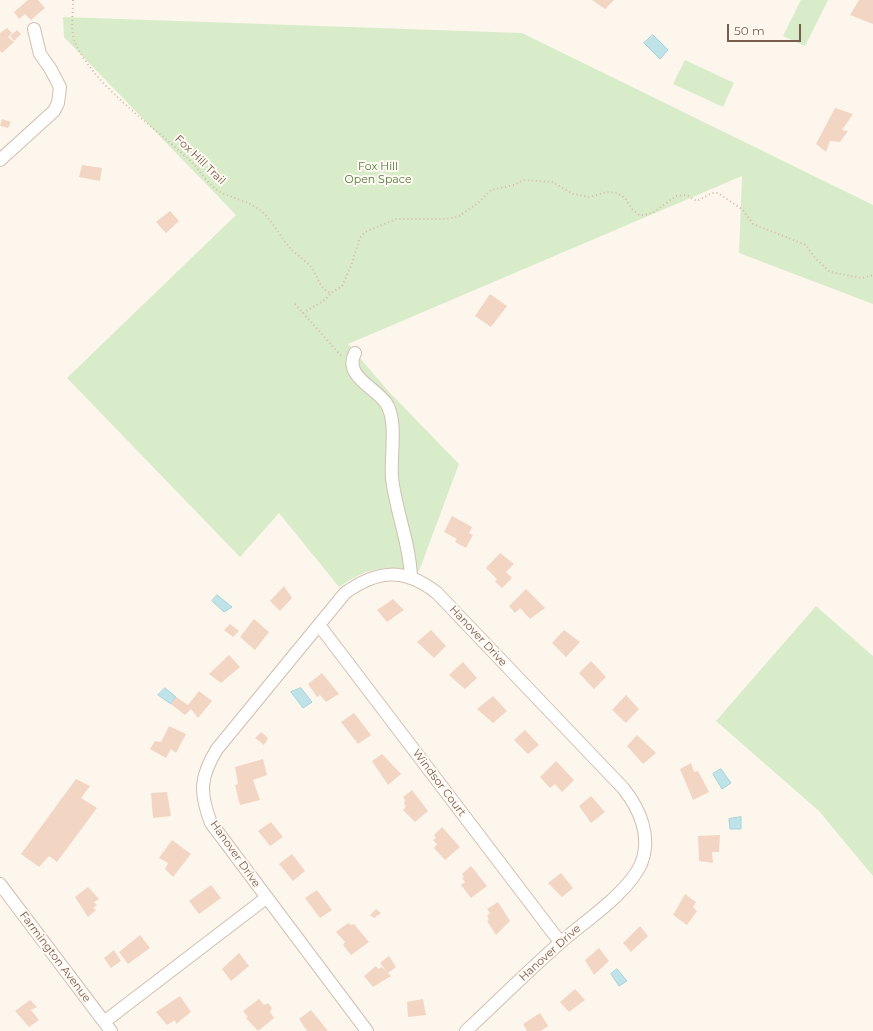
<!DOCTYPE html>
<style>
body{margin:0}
#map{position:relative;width:873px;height:1031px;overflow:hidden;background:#fdf6ec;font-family:Montserrat,sans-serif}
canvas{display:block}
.scale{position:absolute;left:727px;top:24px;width:74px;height:18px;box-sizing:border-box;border:2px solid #7a5c4d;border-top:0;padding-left:5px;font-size:12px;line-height:14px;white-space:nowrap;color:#7a5c4d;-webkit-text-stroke:3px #fffaf3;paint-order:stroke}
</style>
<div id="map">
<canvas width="873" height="1031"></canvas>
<div class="scale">50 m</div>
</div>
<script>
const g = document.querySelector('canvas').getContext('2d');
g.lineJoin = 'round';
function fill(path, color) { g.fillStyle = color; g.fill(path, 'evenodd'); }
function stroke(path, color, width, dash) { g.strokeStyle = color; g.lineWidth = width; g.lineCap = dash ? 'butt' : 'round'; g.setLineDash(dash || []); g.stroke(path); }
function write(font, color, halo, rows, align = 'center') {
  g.font = font + ' Montserrat,sans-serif'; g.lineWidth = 4; g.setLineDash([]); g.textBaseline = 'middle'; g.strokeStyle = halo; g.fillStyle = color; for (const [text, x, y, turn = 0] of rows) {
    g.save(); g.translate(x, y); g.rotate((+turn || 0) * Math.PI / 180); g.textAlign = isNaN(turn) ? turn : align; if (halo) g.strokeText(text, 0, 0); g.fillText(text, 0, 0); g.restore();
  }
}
fill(new Path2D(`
 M801 0H828L805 46 783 36Z
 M63 17 522 33 873 205V304L739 253 742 176 348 344 389 392 459 464 419 571C385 565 368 567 339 587L279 513 240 557 67 378 236 215 64 37Z
 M685 60 734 83 723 107 673 84Z
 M816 606 873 656V876L819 811 716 721Z`), '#d8ecc9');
const water = new Path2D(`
 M653 35 668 50 660 59 644 43Z
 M217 595 232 607 224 612 212 601Z
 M165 688 176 697 171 704 158 695Z
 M301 688 312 702 303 708 291 692Z
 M721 769 731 783 722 789 713 774Z
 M741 817V829H730L729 819Z
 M617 969 627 981 619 986 611 974Z`);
fill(water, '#bfe3e8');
stroke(water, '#a5d3da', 1);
fill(new Path2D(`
 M28 0H38L45 8 31 20 25 14 19 19 14 12Z
 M592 0H614L605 9Z
 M859 0H873V24L850 15Z
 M7 28 12 33 8 37 14 42 2 53 0 51V33Z
 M17 30 21 34 14 41 10 36Z
 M835 108 853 114 842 130 848 131 840 142 830 141 826 152 816 144Z
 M2 119 11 122 8 128 0 126Z
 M82 165 102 168 100 181 79 177Z
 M170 211 179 221 166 233 156 222Z
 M490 294 507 306 491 327 475 316Z
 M452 516 472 527 469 533 473 535 466 548 455 542 457 539 444 532Z
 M500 553 514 564 506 572 512 578 502 588 495 582 497 579 486 568Z
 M284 586 292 598 280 611 270 601Z
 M526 589 545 608 530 619 520 608 515 613 509 606Z
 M393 599 404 610 387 622 377 610Z
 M254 619 269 632 255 650 240 637Z
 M230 624 239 631 233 637 224 630Z
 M431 630 446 646 434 658 417 642Z
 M564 630 580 642 566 657 552 643Z
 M229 655 240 667 221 683 209 674Z
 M591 661 606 677 594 689 579 673Z
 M463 662 477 678 465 689 449 675Z
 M322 673 339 694 326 702 320 695 317 697 308 684Z
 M199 691 212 701 198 718 191 709 185 715 171 704 176 697 188 705Z
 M626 695 639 709 626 723 612 710Z
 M493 696 507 711 493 723 477 709Z
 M354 713 371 735 358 744 341 722Z
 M169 726 186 734 176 753 171 749 166 758 150 749 155 741 161 742Z
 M525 730 539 745 528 754 514 740Z
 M261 732 268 738 264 745 255 738Z
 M637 735 656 753 643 764 627 746Z
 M382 754 401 774 388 785 372 761Z
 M263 759 267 775 253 780 260 800 240 805 235 785 238 784 235 767Z
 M556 761 574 780 562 792 555 784 550 788 540 777Z
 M691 763 694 772 698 771 709 792 693 800 680 769Z
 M76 779 90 786 81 798 97 808 57 862 49 856 39 867 21 854Z
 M412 790 428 811 415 822 403 810 406 806 404 804 405 800 403 797Z
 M167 792 171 816 153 818 151 793Z
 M591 796 605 812 591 823 579 806Z
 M271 822 283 837 270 846 258 831Z
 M442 827 460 847 445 860 434 848 437 844 433 840 436 838 434 835Z
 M720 835 719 852H712L713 863 699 861 698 836Z
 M172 840 191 854 173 877 165 869 168 863 159 858Z
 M292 854 305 871 293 881 279 864Z
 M471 866 487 886 471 898 461 885 465 882 462 878 464 877 462 874Z
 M561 873 573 888 562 897 548 883Z
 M211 885 221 898 199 914 189 901Z
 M88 887 99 899 94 902 97 905 93 908 96 910 88 917 75 897Z
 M317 890 332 910 320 918 305 898Z
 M685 894 696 902 693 907 697 911 687 925 673 915Z
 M498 902 510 921 496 935 487 921 489 920 487 916 490 913 487 909Z
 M376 909 381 913 374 918 370 915Z
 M348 923 351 925 354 924 369 942 351 955 343 945 345 942 336 932Z
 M640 926 648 936 631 952 623 943Z
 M140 935 150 948 128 964 119 952Z
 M599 948 609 961 594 975 585 960Z
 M114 950 121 961 111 968 104 958Z
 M239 953 249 966 231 981 222 969Z
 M389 956 396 967 388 973 380 963Z
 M376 966 378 969 382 967 391 976 373 987 364 976Z
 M575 989 585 1000 569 1012 560 1002Z
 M180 996 191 1012 176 1024 175 1020 167 1025 156 1012Z
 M259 999 264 1005 268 1003 272 1008 270 1012 274 1018 258 1031 246 1018 248 1017 243 1011Z
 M423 999 426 1015 408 1017 407 1002Z
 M30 1000 37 1007 31 1010 39 1020 29 1027 15 1011Z
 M311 1010 328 1031H307L299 1019Z
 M540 1013 548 1026 541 1031H527L523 1024Z`), '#f3d5c3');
const minor = new Path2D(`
 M0 160 54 111 58 103 60 87 50 68 40 54 34 29
 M355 353C343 376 375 387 386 403 398 421 390 457 392 478 396 512 410 544 411 578
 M319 625 560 942
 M0 884 111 1031
 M104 1022 266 898
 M367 1031 211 823C199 792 200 777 217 749L345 593C377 570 404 567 437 593L623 788C640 809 652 837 641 864 628 893 585 921 561 942 529 970 498 1001 466 1031`);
stroke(minor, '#d1beb0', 14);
stroke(new Path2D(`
 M73 0C73 14 70 33 76 45 98 89 151 124 186 157 198 167 205 181 217 190 231 199 248 200 261 211 273 221 280 237 291 249 297 255 305 260 311 267 318 276 319 289 331 293L342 286 351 266 360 238 365 232 396 219H445L458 217 478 203 491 190 514 185 524 180 552 182 573 194 590 197 607 192 617 193 625 198 632 209 639 215H645L654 212 676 196 686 195 697 201 712 193H718L743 210 753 224 806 245 815 258 830 272 862 278 873 275
 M295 304 342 357
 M303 313C312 307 325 302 331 293`), '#d9b8a5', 2, [1, 3]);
stroke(minor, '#fff', 12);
write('11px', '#7a5c4d', '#fffaf3', [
 ["Fox Hill Trail",200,160,44],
 ["Hanover Drive",478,636,47],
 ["Windsor Court",439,783,53],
 ["Hanover Drive",235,854,55],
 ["Hanover Drive",550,953,-42],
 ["Farmington Avenue",55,957,53]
]);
write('11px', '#537a41', '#fffaf3', [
 ["Fox Hill",378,167],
 ["Open Space",378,180]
]);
</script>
